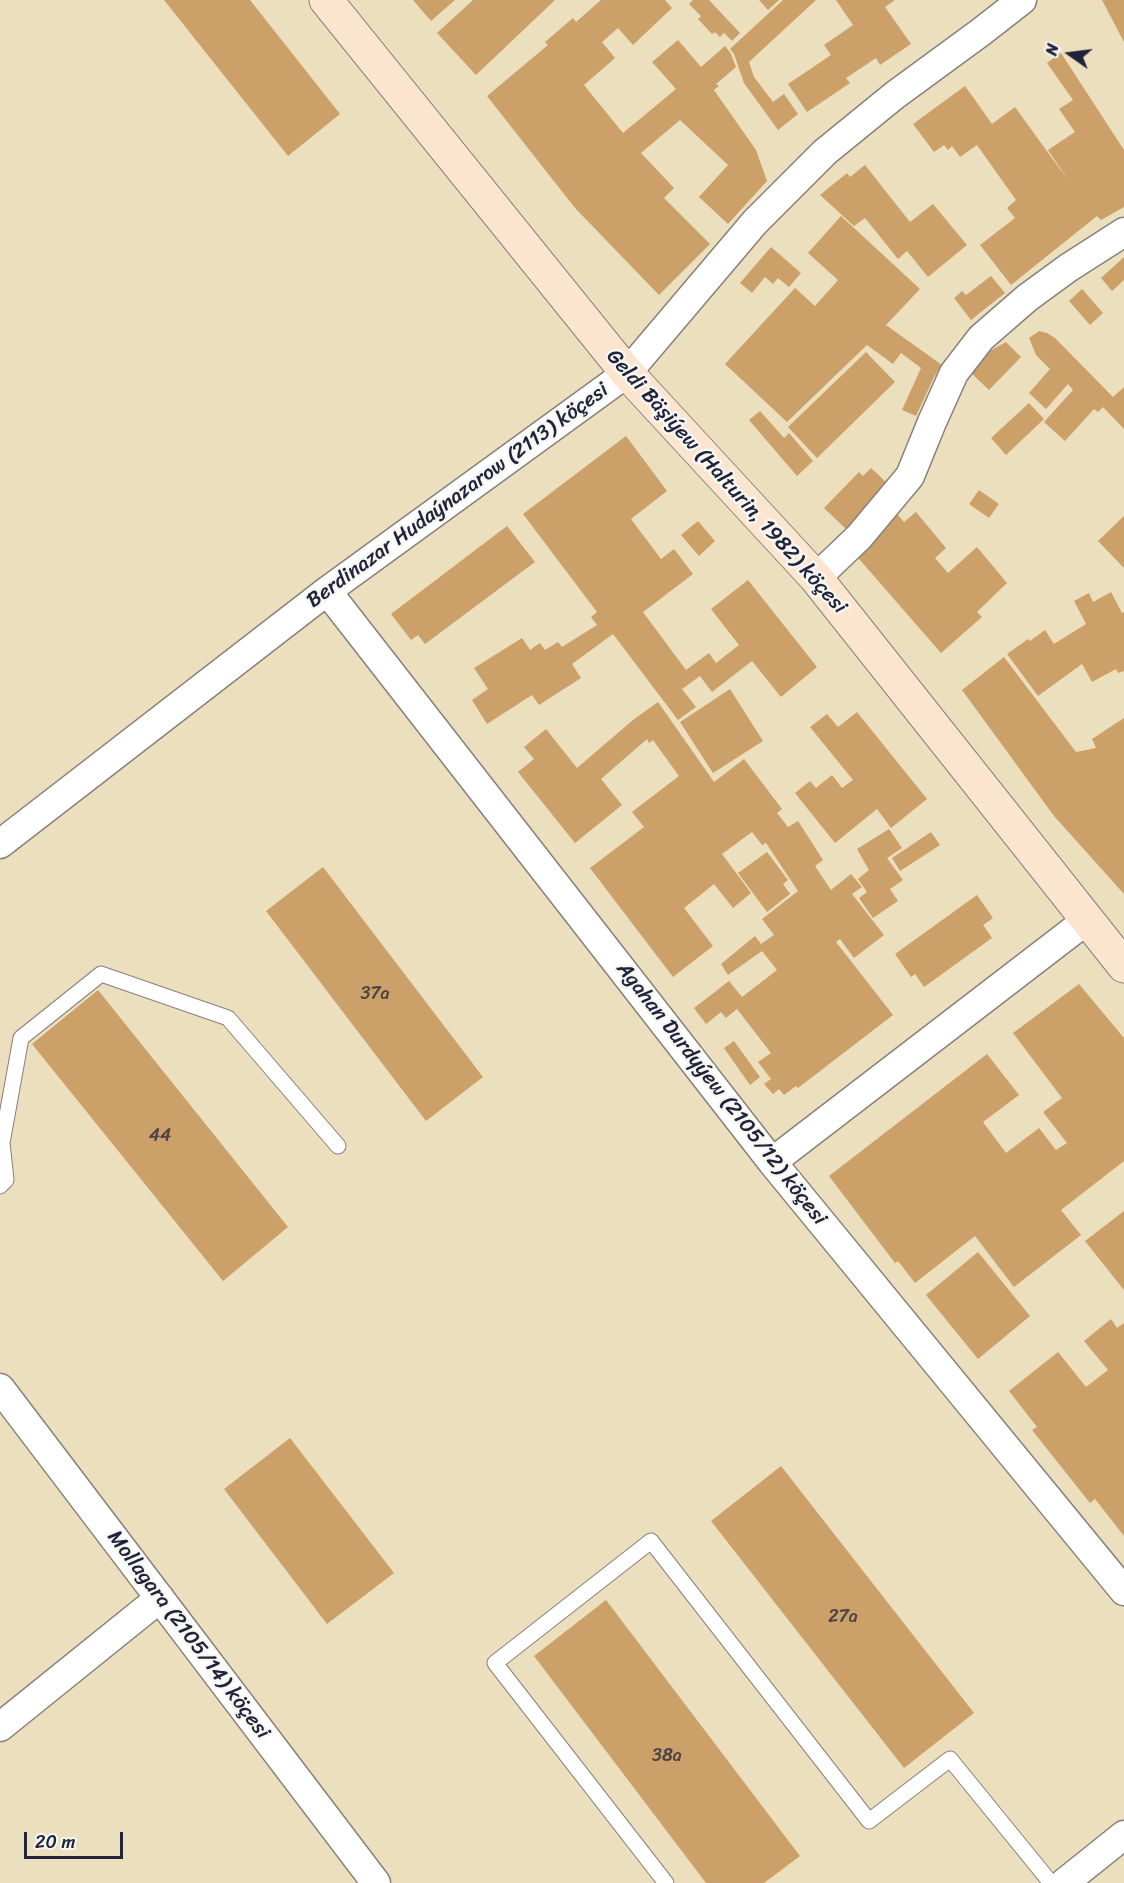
<!DOCTYPE html>
<meta charset="utf-8">
<style>
body{margin:0}
#map{position:relative;width:1124px;height:1883px;overflow:hidden;background:#ecdfbd;font-family:Sriracha,sans-serif}
canvas{display:block}
.north{position:absolute;left:1040px;top:24px;width:60px;height:60px;-webkit-text-stroke:4px #f6f6f2;paint-order:stroke;rotate:284deg;font-size:16px;font-weight:700;line-height:24px;text-align:center;color:#22223b}
.north::after{content:'';display:block;margin:auto;width:21px;height:27px;background:#22223b;clip-path:polygon(50% 0,100% 100%,50% 72%,0 100%)}
.scale{position:absolute;left:24px;top:1832px;width:99px;height:27px;box-sizing:border-box;border:3px solid #22223b;border-top:0;padding-left:8px;font-size:18px;line-height:21px;white-space:nowrap;color:#22223b;-webkit-text-stroke:4px #f6f6f2;paint-order:stroke}
</style>
<div id="map">
<canvas width="1124" height="1883"></canvas>
<div class="north">N</div>
<div class="scale">20 m</div>
</div>
<script>
const g = document.querySelector('canvas').getContext('2d');
g.lineJoin = 'round';
function fill(path, color) { g.fillStyle = color; g.fill(path, 'evenodd'); }
function stroke(path, color, width, dash) { g.strokeStyle = color; g.lineWidth = width; g.lineCap = dash ? 'butt' : 'round'; g.setLineDash(dash || []); g.stroke(path); }
function write(font, color, halo, rows, align = 'center') {
  g.font = font + ' Sriracha,sans-serif'; g.lineWidth = 5; g.setLineDash([]); g.textBaseline = 'middle'; g.strokeStyle = halo; g.fillStyle = color; for (const [text, x, y, turn = 0] of rows) {
    g.save(); g.translate(x, y); g.rotate((+turn || 0) * Math.PI / 180); g.textAlign = isNaN(turn) ? turn : align; if (halo) g.strokeText(text, 0, 0); g.fillText(text, 0, 0); g.restore();
  }
}
fill(new Path2D(`
 M164 0H250L340 114 288 156Z
 M413 0H455L431 21Z
 M473 0H555L476 75 437 33Z
 M601 0H665L672 8 633 45 618 28 602 42 615 58 584 85 623 133 676 89 652 62 678 40 701 67 725 46 731 54 736 67 716 84 719 86 714 90 756 150 767 181 728 224 699 197 728 165 680 120 641 153 674 188 664 198 710 244 659 295 575 208 487 96 548 45 545 42 573 18 576 22Z
 M693 0H709L740 33 732 41 724 33 720 37 715 32 712 34 698 19 701 16 689 4Z
 M759 0H779L768 10Z
 M783 0H816L749 62 754 77 773 102 784 94 798 114 778 130 744 83 734 54 730 49Z
 M836 0H895L885 7 911 44 880 65 876 58 846 78 850 83 807 112 788 84 831 55 824 45 853 25Z
 M1102 0H1124V42Z
 M1061 53 1124 150V207L1101 220 1097 216 1011 285 980 245 1015 218 1007 208 1016 200 977 145 960 157 952 146 948 150 944 145 934 152 913 124 965 86 992 124 1015 107 1070 183 1048 150 1075 132 1059 109 1073 100 1047 63Z
 M865 165 910 222 933 204 967 245 928 277 907 251 898 259 865 218 854 226 820 195 847 173 850 177Z
 M841 216 920 289 886 325 942 365 934 377 916 416 902 410 921 368 901 353 893 364 867 345 787 422 725 364 795 288 815 306 838 280 808 253Z
 M771 247 801 273 789 287 778 278 773 284 765 277 752 293 740 283Z
 M1124 257V280L1112 291 1101 278Z
 M991 276 1005 293 971 320 954 298 962 291 966 295Z
 M1082 289 1103 313 1090 325 1069 301Z
 M1039 331 1047 333 1055 338 1113 397 1124 387V429L1103 407 1098 412 1094 409 1065 441 1044 422 1073 390 1068 384 1046 409 1029 393 1050 369 1036 355 1029 338Z
 M1006 342 1021 357 989 390 969 371 988 352Z
 M866 352 895 382 817 458 788 427Z
 M1029 403 1044 419 1006 455 991 438Z
 M760 411 784 438 789 433 813 461 797 476 749 420Z
 M626 436 667 491 631 519 661 559 674 549 693 574 643 612 686 670 709 653 716 663 739 645 711 609 748 580 817 667 781 697 752 661 712 692 700 676 682 689 696 707 678 720 613 634 572 664 581 678 539 705 532 695 487 724 472 700 488 689 474 668 522 638 530 650 540 643 545 650 558 642 562 647 597 625 591 617 597 612 523 514Z
 M871 468 889 485 846 529 824 508 859 472 863 476Z
 M979 490 999 504 989 518 969 504Z
 M893 509 904 522 916 512 946 548 935 558 948 573 977 547 1007 583 977 612 982 617 941 653 853 552Z
 M1124 516V568L1098 541Z
 M698 521 715 541 699 556 681 535Z
 M507 526 535 562 425 644 418 635 411 640 391 614Z
 M1111 592 1122 613 1124 612V671L1118 673 1116 669 1092 682 1082 664 1038 696 1007 654 1028 639 1030 641 1045 630 1054 644 1086 624 1074 601 1089 593 1093 602Z
 M1004 657 1076 752 1096 748 1092 739 1124 718V894L1054 816 962 690Z
 M730 689 763 741 713 773 680 722Z
 M658 702 714 782 744 759 782 809 777 813 788 827 798 821 823 860 815 866 831 890 851 874 862 887 852 894 884 935 854 958 840 939 836 942 893 1015 798 1088 796 1086 784 1095 779 1089 773 1094 764 1084 771 1079 758 1062 771 1053 737 1009 726 1018 721 1012 706 1024 694 1008 729 981 742 997 777 970 762 951 728 975 721 964 755 936 761 944 774 935 762 919 798 891 766 843 762 845 752 832 722 854 751 893 733 908 714 884 684 908 713 946 673 977 590 868 644 827 632 812 679 776 653 740 649 743 647 739 601 779 622 805 575 843 518 772 534 759 524 747 546 729 577 768 633 720Z
 M857 712 927 799 891 828 877 809 835 843 795 793 810 781 816 788 832 775 842 788 853 780 810 727 827 714 838 727Z
 M889 829 902 848 887 858 903 880 890 889 898 901 873 918 859 898 867 892 858 879 869 870 857 849Z
 M931 832 940 845 900 871 892 858Z
 M767 852 788 880 783 884 790 894 767 912 738 873Z
 M323 867 483 1077 426 1121 266 911Z
 M977 895 993 918 983 925 992 938 924 987 915 974 911 977 895 954Z
 M1079 984 1124 1038V1161L1061 1210 1081 1235 1014 1287 975 1236 915 1283 898 1261 895 1263 829 1176 987 1054 1019 1095 983 1122 1006 1153 1039 1128 1056 1150 1067 1143 1043 1112 1062 1098 1013 1033Z
 M98 990 288 1227 223 1281 32 1044Z
 M734 1041 760 1077 750 1085 724 1048Z
 M1124 1211V1290L1085 1241Z
 M978 1252 1030 1316 978 1359 926 1295Z
 M1111 1319 1117 1328 1124 1323V1536L1095 1499 1090 1503 1032 1430 1037 1427 1009 1391 1058 1352 1086 1387 1108 1370 1084 1341Z
 M290 1438 394 1573 327 1624 224 1489Z
 M781 1466 974 1713 904 1768 711 1521Z
 M606 1600 800 1856 764 1883H706L534 1656Z`), '#cba069');
const lane = new Path2D(`
 M0 1186 6 1180 2 1143 21 1038 101 974 228 1018 338 1146
 M666 1883 495 1663 651 1541 869 1821 950 1759 1051 1883`);
const street = new Path2D(`
 M816 578 859 537 910 476 932 422 954 373 981 338 1027 298 1068 268 1124 232
 M327 591 772 1162 1124 1591
 M0 844 327 591 627 373 755 222 825 152 895 95 981 32 1022 0
 M772 1162 1087 920
 M0 1388 376 1883
 M0 1727 160 1598
 M1064 1883 1124 1835`);
const secondary = new Path2D(`
 M326 0 627 373 816 578 1124 966`);
stroke(lane, '#87807c', 17);
stroke(street, '#87807c', 31);
stroke(secondary, '#87807c', 35);
stroke(lane, '#fff', 15);
stroke(street, '#fff', 28);
stroke(secondary, '#fce5cf', 33);
write('18px', '#4c4246', null, [
 ["37a",375,994],
 ["44",160,1136],
 ["27a",843,1617],
 ["38a",667,1756]
]);
write('21px', '#22223b', '#f6f6f2', [
 ["Geldi Bäşiýew (Halturin, 1982) köçesi",726,482,48],
 ["Berdinazar Hudaýnazarow (2113) köçesi",458,496,-36],
 ["Agahan Durdyýew (2105/12) köçesi",721,1094,52],
 ["Mollagara (2105/14) köçesi",188,1635,53]
]);
</script>
